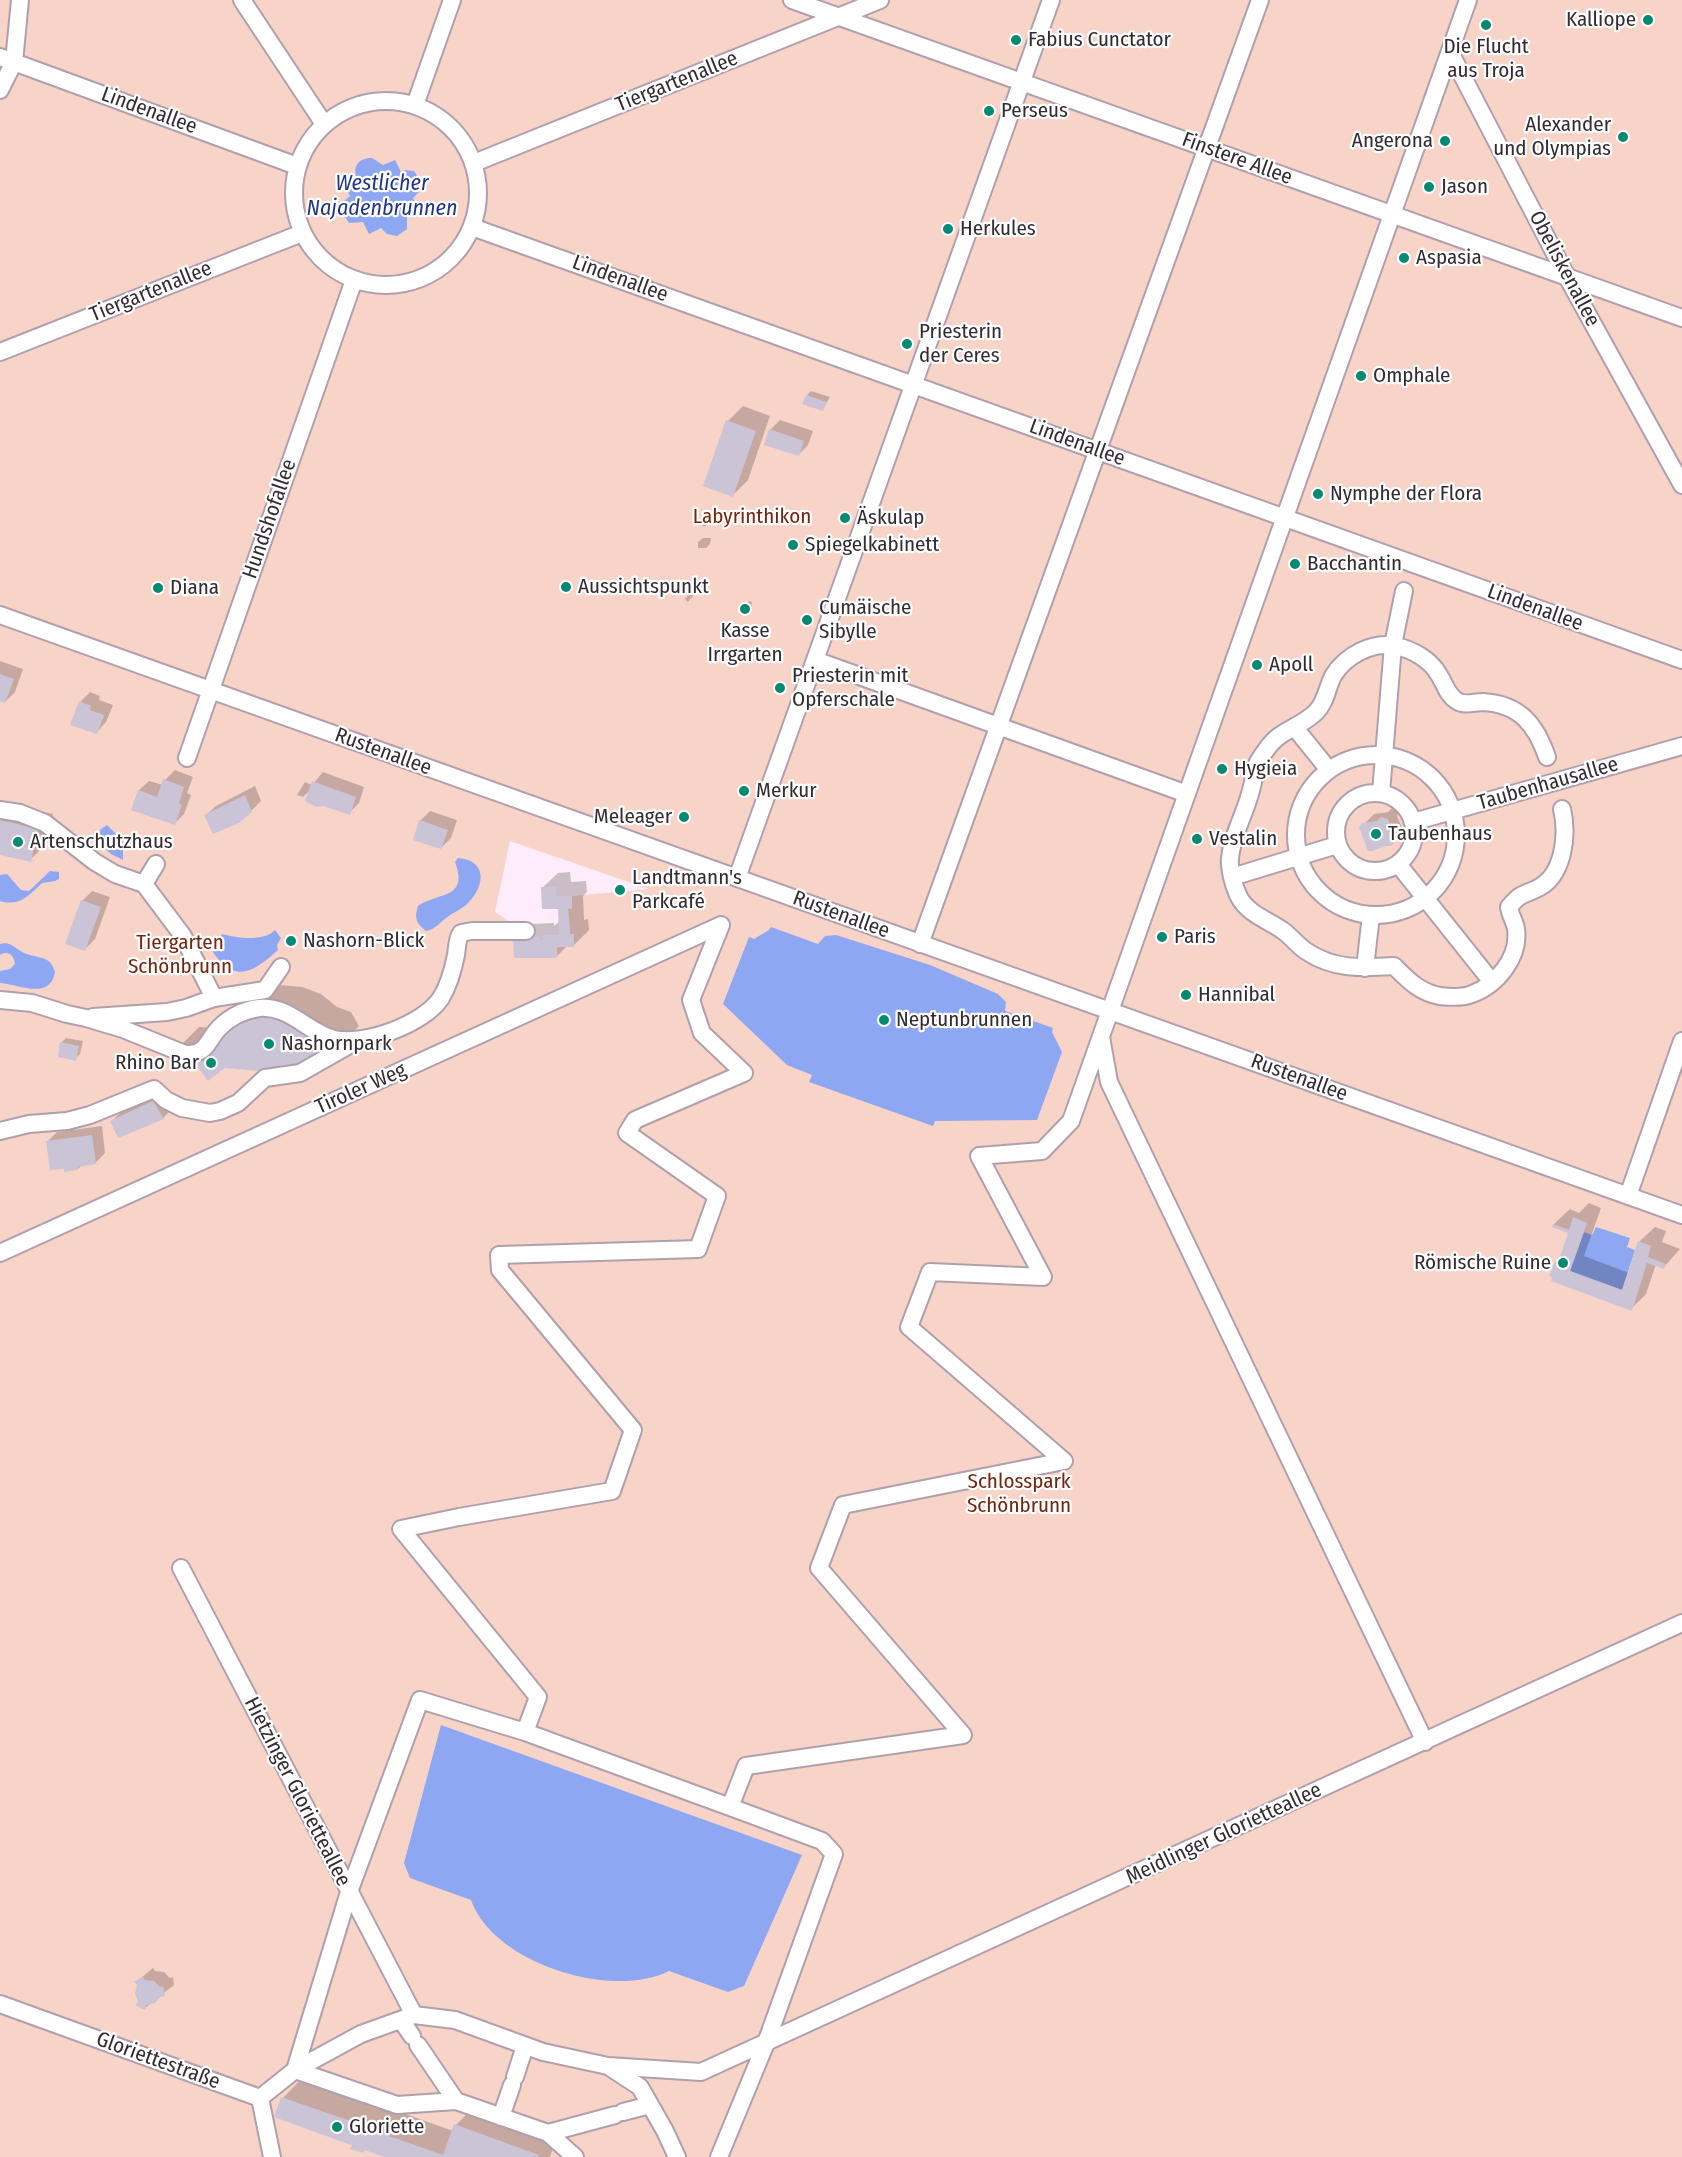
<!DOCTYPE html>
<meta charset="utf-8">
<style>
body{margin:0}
canvas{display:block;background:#feecfa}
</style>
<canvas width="1682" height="2157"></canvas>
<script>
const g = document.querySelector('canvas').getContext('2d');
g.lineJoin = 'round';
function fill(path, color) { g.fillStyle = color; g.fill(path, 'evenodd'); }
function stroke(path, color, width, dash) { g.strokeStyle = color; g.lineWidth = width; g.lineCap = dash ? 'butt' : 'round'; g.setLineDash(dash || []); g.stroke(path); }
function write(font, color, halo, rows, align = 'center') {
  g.font = font + ' "Fira Sans Condensed",sans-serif'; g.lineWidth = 4.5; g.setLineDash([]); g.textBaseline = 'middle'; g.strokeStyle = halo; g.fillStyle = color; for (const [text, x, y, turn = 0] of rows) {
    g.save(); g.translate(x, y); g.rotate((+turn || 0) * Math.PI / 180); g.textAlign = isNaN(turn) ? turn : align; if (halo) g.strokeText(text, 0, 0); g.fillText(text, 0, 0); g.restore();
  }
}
fill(new Path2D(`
 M0 0H1682V2157H0ZM510 841 649 889 572 896V908L568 909 570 934H574V946L557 947V958H514L513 924 495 912Z`), '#f8d3c8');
fill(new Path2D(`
 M372 158 383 165 395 160 401 172 405 170 414 171 421 182 420 191 413 198 419 210 407 216V229L397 236 387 234 381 228 369 234 363 222 349 223 343 214 344 201 350 196 344 185 357 178C352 166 359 158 372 158Z
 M107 825 123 841V860L111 854 95 840 100 830Z
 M458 858C486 860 486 884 469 902 463 909 453 912 446 918 438 924 436 929 426 931 416 923 414 918 418 906 439 892 469 899 455 862Z
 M50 871 59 872V879L55 881 42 883C29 895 20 907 0 901V875L7 874 21 890 29 891Z
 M771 927 818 944 825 936 836 935 930 965 998 994 1006 1002 1005 1011 1053 1028 1052 1032 1062 1052 1037 1120 935 1121 933 1126 809 1082 812 1075 787 1065 723 1004 749 937 754 939 769 930Z
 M275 930 281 938 277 945 278 950C255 971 235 985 213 952L222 934C237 938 264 942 275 930Z
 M5 943C14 944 19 952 27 954 40 959 50 955 55 972 50 1001 19 984 0 983V971L10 969 15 964C14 955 8 950 0 955V944Z
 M1596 1227 1630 1238 1627 1247 1635 1250 1622 1290 1570 1271 1584 1232 1592 1235Z
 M441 1725 802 1855 744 1986 728 1992 669 1971C611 2000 493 1963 471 1900L410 1878 404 1863Z`), '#8da7f3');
fill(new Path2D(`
 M811 391 830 397 823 409 807 395Z
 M743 406 770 416 748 480 733 495 728 421Z
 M780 420 813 431 808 445 798 455 770 430Z
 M707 518H711L710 522 706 526H702V523Z
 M703 538H711L710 544 706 548H698V542Z
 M694 588 697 591 688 602 685 599Z
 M749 601 752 602 751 607 746 611 743 610Z
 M0 661 23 669 15 692 5 702 0 700Z
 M90 692 100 696 99 700 113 705 106 722 97 732 80 702Z
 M175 770 193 777 187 793 191 795 184 814 174 824 139 790 149 781 163 785 165 780Z
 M323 772 364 787 359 803 349 813 311 789 303 797 297 795 305 782 312 785Z
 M255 786 261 801 251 811 206 815 216 806Z
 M0 802 53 814 45 845 30 860 0 854Z
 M1392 808H1396L1399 811 1397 816 1404 832 1391 845 1364 824 1374 814 1388 812Z
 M430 811 457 820 451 838 441 848 420 821Z
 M570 872 571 882 586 881 587 892 583 896 584 920 588 919 589 930 574 945H568L557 956 515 939 530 924 554 923V926L560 921 559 907 542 888 558 873Z
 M92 891 110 897 95 939 85 949 82 901Z
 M280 985 302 987 321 994 337 1007 351 1012 359 1026 339 1046 197 1064 179 1047 199 1027 215 1028 251 993 270 986Z
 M66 1038 83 1041 80 1054 75 1059 59 1056 62 1042Z
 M163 1092 173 1108 163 1118 119 1136 112 1121 122 1111Z
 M102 1126 105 1153 95 1163 82 1165 78 1169 47 1142 57 1132Z
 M1589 1203 1601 1208 1584 1256 1629 1273 1639 1242 1655 1227 1666 1231 1662 1242 1680 1249 1664 1267 1656 1264 1646 1294 1631 1309 1553 1280 1556 1262 1562 1256 1570 1232 1554 1226V1224L1570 1209 1579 1213Z
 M153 1968 155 1971 164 1972 170 1978 173 1977 174 1985 145 2008 140 2002 138 1985 136 1982Z
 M303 2077 453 2131 456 2125 476 2105 558 2134 550 2157H388L276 2117 283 2098Z`), '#0003');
fill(new Path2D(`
 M806 395 827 402 823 411 802 404Z
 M726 420 756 431 733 497 703 486Z
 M769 429 804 441 799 456 764 445Z
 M0 674 14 679 5 703 0 701Z
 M79 701 91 706 90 710 104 715 97 734 70 725Z
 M163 779 184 787 179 803 182 805 175 825 131 810 138 790 157 797Z
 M312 781 356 797 350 815 323 806 316 807 305 801Z
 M245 795 252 812 239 823 213 834 204 815Z
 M1381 817 1388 819 1389 822 1388 827 1394 843 1391 846H1385L1373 851H1368L1359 827 1362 823 1377 821Z
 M0 820 38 829 31 862 0 855Z
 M419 820 448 830 441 849 413 840Z
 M541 887H556V896H572V909H568L570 934H574V947H557V958H514L513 938 539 937V940H543V935H559L558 909H542Z
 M81 900 101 907 85 951 65 944Z
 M259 1004 340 1047 298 1070 279 1073 225 1068 208 1081 197 1066 170 1063 173 1055 194 1048Z
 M60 1042 79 1046 76 1061 58 1057Z
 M153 1101 164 1119 118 1138 110 1121Z
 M92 1135 96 1164 78 1167V1170L64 1172V1169L50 1170 46 1141Z
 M1573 1217 1587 1223 1570 1271 1622 1290 1638 1241 1651 1246 1648 1257 1666 1264 1664 1269 1647 1263 1632 1311 1551 1281 1552 1277 1549 1276 1555 1261 1558 1263 1568 1233 1552 1227 1553 1224 1569 1230Z
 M143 1977 145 1980 154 1981 160 1987 163 1986 165 1996 160 1997 155 2003 146 2005 145 2010 135 2005 138 2002 135 1993 137 1985 134 1982Z
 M281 2097 359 2124 360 2120 374 2125 372 2130 443 2155 454 2124 539 2155 538 2157H384L365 2150 364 2153 350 2149 352 2145 348 2144 274 2117Z`), '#cbc4d7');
const pedestrian = new Path2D(`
 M242 0 324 124
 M792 0 1682 318
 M1450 52 1567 277 1682 485
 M0 57 297 166
 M0 90 14 62 20 0
 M294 193a92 92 0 1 1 184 0a92 92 0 1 1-184 0Z
 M415 105 452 0
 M474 163 880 0
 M472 227 1682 660
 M0 352 302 233
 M0 615 1682 1215
 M815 660 1187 794
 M1295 728 1329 770
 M1296 835a80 80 0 1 1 160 0a80 80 0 1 1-160 0Z
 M1547 757C1536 725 1520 704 1483 702 1474 702 1465 706 1457 701 1447 695 1445 684 1439 675 1431 660 1412 649 1395 646 1372 641 1345 656 1333 676 1327 688 1326 702 1316 712 1305 723 1290 728 1278 737 1271 742 1262 755 1258 762 1254 773 1253 786 1249 797 1243 818 1232 836 1230 858 1229 869 1234 887 1239 897 1248 914 1268 920 1282 930 1291 936 1297 945 1306 951 1334 970 1362 968 1394 966 1407 979 1420 993 1440 996 1449 997 1463 998 1472 994 1497 985 1520 957 1516 929 1515 922 1510 915 1509 907 1521 893 1521 896 1536 889 1564 877 1568 835 1562 809
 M187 758 354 280
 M1336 832a39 39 0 1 1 78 0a39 39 0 1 1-78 0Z
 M1381 793 1393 645 1404 591
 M0 810 20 813 45 823 95 862 115 874 144 884 183 936 214 998 186 1008 167 1012 93 1017
 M1413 822 1682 746
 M1398 864 1492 982
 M1232 877 1337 845
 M737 878 1051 0
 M144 884 156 864
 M920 944 1260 0
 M1365 968 1371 915
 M214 998 265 990 281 967
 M0 1000 32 1003 67 1014 86 1018 123 1029 185 1054C208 1054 206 1042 219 1028 230 1017 244 1010 259 1008 289 1005 307 1032 334 1039 364 1046 424 1024 441 998 449 985 453 970 456 955 457 948 457 939 461 933L472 931H526
 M1101 1037 1109 1082 1425 1742
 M0 1131 29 1124 67 1121 90 1115 154 1089 166 1100 182 1108 210 1113 220 1111 238 1103 265 1078 300 1073 358 1040
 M1628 1196 1682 1041
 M0 1253 721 925
 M181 1568 414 2015
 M525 1732 538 1697 401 1529 459 1517 612 1491 633 1430 500 1270 499 1255 698 1249 717 1196 627 1133 635 1120 744 1073 702 1033 691 1000 721 925
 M730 1807 746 1766 963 1735 819 1568 843 1505 1064 1461 909 1327 930 1272 1043 1277 979 1156 1042 1151 1071 1121 1468 0
 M0 2004 260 2098
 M401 2020 412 2036
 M418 2045 456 2101
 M608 2066 701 2072 1682 1623
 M515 2077 525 2046
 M260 2098 295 2070 361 2034 414 2015 455 2020 543 2052 608 2066 640 2087 665 2131 677 2157
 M260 2098 272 2157
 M623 2112 650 2105
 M501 2117 512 2085
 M548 2133 615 2115
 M575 2157 548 2133 456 2101 397 2105 295 2070 349 1892 420 1700 525 1732 730 1807 822 1841 834 1854 766 2043 719 2157`);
stroke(pedestrian, '#b0a0ad', 20);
stroke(pedestrian, '#fff', 16);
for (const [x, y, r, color] of [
 [1648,20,6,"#048a70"],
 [1486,25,6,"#048a70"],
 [1016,40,6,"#048a70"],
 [989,111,6,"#048a70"],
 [1623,137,6,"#048a70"],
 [1445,141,6,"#048a70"],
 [1429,187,6,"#048a70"],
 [948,229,6,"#048a70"],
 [1404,258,6,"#048a70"],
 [907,344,6,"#048a70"],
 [1361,376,6,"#048a70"],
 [1318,494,6,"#048a70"],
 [845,518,6,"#048a70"],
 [793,545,6,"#048a70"],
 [1295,564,6,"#048a70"],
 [566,587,6,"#048a70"],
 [158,588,6,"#048a70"],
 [745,609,6,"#048a70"],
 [807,620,6,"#048a70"],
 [1257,665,6,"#048a70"],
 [780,688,6,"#048a70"],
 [1222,769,6,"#048a70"],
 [744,791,6,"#048a70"],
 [684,817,6,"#048a70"],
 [1376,834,6,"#048a70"],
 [1197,839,6,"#048a70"],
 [18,842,6,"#048a70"],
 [620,890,6,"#048a70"],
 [1162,937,6,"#048a70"],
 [291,941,6,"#048a70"],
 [1186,995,6,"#048a70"],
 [884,1020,6,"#048a70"],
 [269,1044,6,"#048a70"],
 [211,1063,6,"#048a70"],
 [1563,1263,6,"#048a70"],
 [337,2127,6,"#048a70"]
]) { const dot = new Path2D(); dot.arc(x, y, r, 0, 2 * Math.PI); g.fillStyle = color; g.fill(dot); stroke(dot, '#fff', 2); }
write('21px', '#322b31', '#fff', [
 ["Kalliope",1636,20,"right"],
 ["Fabius Cunctator",1028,40],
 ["Die Flucht",1486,47,"center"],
 ["aus Troja",1486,71,"center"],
 ["Perseus",1001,111],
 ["Alexander",1611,125,"right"],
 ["und Olympias",1611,149,"right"],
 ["Angerona",1433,141,"right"],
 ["Jason",1441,187],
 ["Herkules",960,229],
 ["Aspasia",1416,258],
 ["Priesterin",919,332],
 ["der Ceres",919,356],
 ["Omphale",1373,376],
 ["Nymphe der Flora",1330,494],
 ["Äskulap",857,518],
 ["Spiegelkabinett",805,545],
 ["Bacchantin",1307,564],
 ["Aussichtspunkt",578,587],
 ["Diana",170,588],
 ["Cumäische",819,608],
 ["Sibylle",819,632],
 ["Kasse",745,631,"center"],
 ["Irrgarten",745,655,"center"],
 ["Apoll",1269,665],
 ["Priesterin mit",792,676],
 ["Opferschale",792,700],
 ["Hygieia",1234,769],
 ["Merkur",756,791],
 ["Meleager",672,817,"right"],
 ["Taubenhaus",1388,834],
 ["Vestalin",1209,839],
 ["Artenschutzhaus",30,842],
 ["Landtmann's",632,878],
 ["Parkcafé",632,902],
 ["Paris",1174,937],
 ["Nashorn-Blick",303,941],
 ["Hannibal",1198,995],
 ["Neptunbrunnen",896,1020],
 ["Nashornpark",281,1044],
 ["Rhino Bar",199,1063,"right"],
 ["Römische Ruine",1551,1263,"right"],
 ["Gloriette",349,2127]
], 'left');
write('21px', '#322b31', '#fff', [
 ["Tiergartenallee",677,82,-22],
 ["Lindenallee",149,111,20],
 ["Finstere Allee",1237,159,20],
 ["Obeliskenallee",1564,269,62],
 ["Lindenallee",620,279,20],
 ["Tiergartenallee",151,292,-22],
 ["Lindenallee",1077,443,20],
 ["Hundshofallee",270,519,-71],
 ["Lindenallee",1535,608,20],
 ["Rustenallee",383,752,20],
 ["Taubenhausallee",1548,784,-16],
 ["Rustenallee",841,915,20],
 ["Rustenallee",1299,1078,20],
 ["Tiroler Weg",361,1089,-24],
 ["Hietzinger Glorietteallee",297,1792,63],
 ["Meidlinger Glorietteallee",1224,1834,-25],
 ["Gloriettestraße",158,2061,20]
]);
write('21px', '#74250d', '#fff', [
 ["Labyrinthikon",752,517],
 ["Tiergarten",180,943],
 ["Schönbrunn",180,967],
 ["Schlosspark",1019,1482],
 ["Schönbrunn",1019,1506]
]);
write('italic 22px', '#213389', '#fff', [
 ["Westlicher",382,184],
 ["Najadenbrunnen",382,209]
]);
</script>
